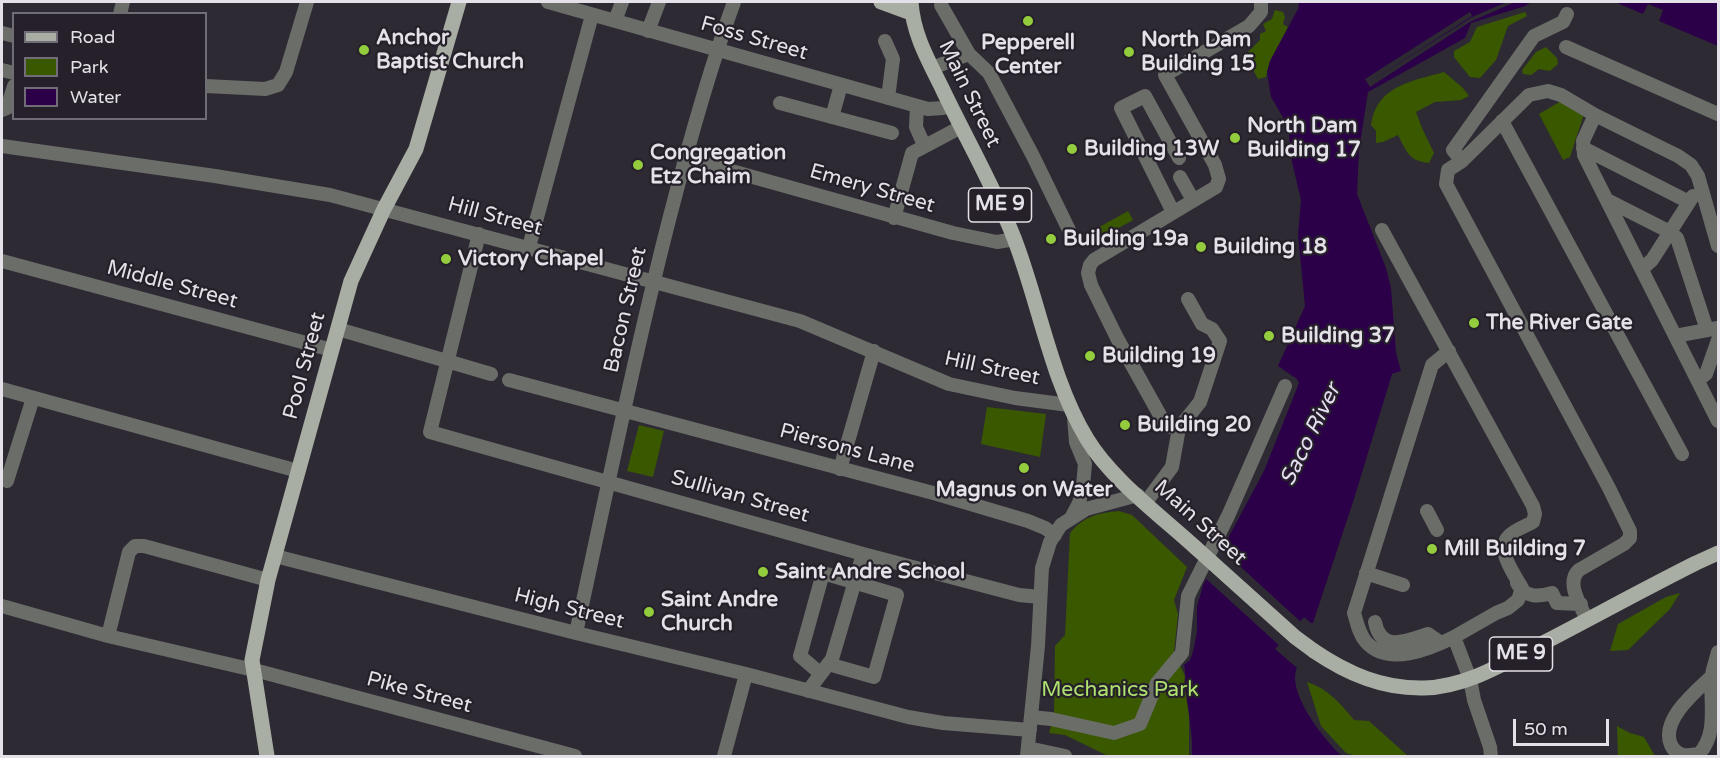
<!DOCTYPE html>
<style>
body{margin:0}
#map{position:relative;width:1720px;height:758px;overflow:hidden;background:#2e2a34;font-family:"Varela Round",sans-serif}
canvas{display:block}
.frame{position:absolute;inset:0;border:3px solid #e4e1e8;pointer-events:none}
.legend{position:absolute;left:12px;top:12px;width:195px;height:108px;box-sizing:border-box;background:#25202a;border:2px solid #716d76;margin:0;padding:8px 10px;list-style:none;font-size:18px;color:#e4e1e8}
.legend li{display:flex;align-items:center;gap:12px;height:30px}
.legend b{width:30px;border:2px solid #716d76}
.scale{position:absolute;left:1513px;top:719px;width:96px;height:27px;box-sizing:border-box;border:3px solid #e4e1e8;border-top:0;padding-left:8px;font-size:18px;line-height:21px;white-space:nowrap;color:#e4e1e8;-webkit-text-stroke:4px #25202a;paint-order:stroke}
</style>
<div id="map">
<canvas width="1720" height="758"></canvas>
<div class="frame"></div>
<ul class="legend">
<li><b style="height:8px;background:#a8aea3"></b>Road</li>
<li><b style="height:16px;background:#395800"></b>Park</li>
<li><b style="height:16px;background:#2b0048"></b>Water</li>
</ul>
<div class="scale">50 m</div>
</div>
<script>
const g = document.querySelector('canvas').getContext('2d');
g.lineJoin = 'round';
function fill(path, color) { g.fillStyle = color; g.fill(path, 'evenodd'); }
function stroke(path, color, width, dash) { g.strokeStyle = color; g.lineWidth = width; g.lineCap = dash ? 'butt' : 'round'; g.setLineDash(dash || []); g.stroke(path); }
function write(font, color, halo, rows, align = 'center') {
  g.font = font + ' "Varela Round",sans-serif'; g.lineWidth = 4.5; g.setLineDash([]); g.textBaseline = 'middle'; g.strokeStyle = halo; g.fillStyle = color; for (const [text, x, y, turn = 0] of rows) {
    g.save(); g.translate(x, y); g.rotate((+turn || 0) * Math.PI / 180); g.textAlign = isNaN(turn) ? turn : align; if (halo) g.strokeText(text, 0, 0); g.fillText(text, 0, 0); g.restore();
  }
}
fill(new Path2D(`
 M1275 10 1283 12 1285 17 1283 24 1288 27 1270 61 1266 77 1258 79 1245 55 1260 40V34L1266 31 1263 24 1272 19Z
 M1525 12 1527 16 1508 26 1496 60 1480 78 1470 77 1454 57V51L1470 42 1477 27Z
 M1546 47 1557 58 1558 64 1550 71 1539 69 1531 75 1523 74 1522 70 1536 52Z
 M1444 72 1463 88 1469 96 1461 100 1435 102 1416 112 1422 128 1434 153 1429 163C1408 161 1406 150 1398 135L1383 142 1376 143V131L1371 125C1376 86 1412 81 1444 72Z
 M1561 101 1584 114 1570 157 1563 160 1539 114Z
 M1128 211 1133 220 1099 239 1094 230Z
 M987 407 1046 414 1040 457 981 444Z
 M639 425 664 431 653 477 627 471Z
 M1119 511 1132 515 1187 567 1174 600 1178 614 1174 652 1185 676 1184 684 1189 715V756H1108L1065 735 1049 733 1054 716 1055 646 1065 635 1070 533C1084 516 1098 513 1119 511Z
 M1680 593 1670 609 1628 650 1610 651 1618 624 1666 597Z
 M1307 682C1327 688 1340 703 1354 720L1369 721 1408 756H1356L1346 753 1321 726Z
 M1617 726 1630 733 1644 737 1655 756H1618Z`), '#395800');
fill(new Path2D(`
 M1299 2H1531L1525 6 1471 23 1465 38 1368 92 1359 150 1357 194 1386 268 1391 288 1396 353 1401 371 1392 374 1353 502 1313 623H1311L1304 617 1275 649 1297 668C1286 692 1325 741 1342 756H1192C1193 733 1188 712 1186 689 1185 680 1186 674 1184 665L1190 660 1193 652 1197 632V607L1203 585 1264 471 1299 383 1297 379 1278 366 1305 306 1298 235 1301 200 1292 162 1288 126 1271 97 1267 72 1270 61 1298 9Z
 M1615 2H1718V46L1659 21 1663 10 1648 4 1643 14Z`), '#2b0048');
fill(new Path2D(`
 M1507 2H1515L1470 22 1370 87 1365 79 1470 12 1472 16 1370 82 1472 17Z
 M1219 547 1302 623 1281 647 1204 577Z`), '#2e2a34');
stroke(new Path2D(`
 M548 2 928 109 943 108 950 105
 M120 14 123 2
 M615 21 622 2
 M648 31 659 2
 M2 33 14 36
 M885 41 893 59 888 98
 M1566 47 1718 114
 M969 54 989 73 1033 156 1069 230
 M932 68 969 54 941 5
 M2 70 14 73
 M206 86 265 89 278 85 286 72 307 2
 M780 103 892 133
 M917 106 916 127 924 145
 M2 110 7 108 14 86
 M832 117 841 85
 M1502 121 1682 454
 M2 146 215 176 330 195 800 321 949 384 1015 398 1069 405
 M1583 148 1689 202
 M685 158 953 233 997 242 1015 239
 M1462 161 1453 150 1534 36 1563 22 1567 14
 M1180 177 1193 200
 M1607 200 1670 232 1677 238 1707 330
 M1173 212 1121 108 1145 96 1179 158
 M894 218 912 153 961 127
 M1382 230 1533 506 1535 514 1533 522C1526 526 1514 530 1509 536 1495 550 1515 575 1522 588L1518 600 1508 608 1496 613 1454 637 1470 679 1474 700 1490 747 1491 756
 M479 234 430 432 863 554 1019 595 1040 597
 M1718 246 1698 176 1691 165 1678 156 1595 115 1583 141 1584 155 1718 421
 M529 247 592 15
 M2 261 332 350
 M1642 269 1652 260 1693 196
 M338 329 491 374
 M1675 336 1718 328
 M1449 351 1432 365 1354 613C1357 623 1359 634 1366 642 1388 667 1430 649 1454 637
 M509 380 937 494 1028 521 1045 528 1055 535
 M1698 380 1706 374 1718 340
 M2 389 298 471
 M1179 428 1166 426 1117 338 1091 285 1088 273 1090 265 1094 260 1216 187 1219 179 1215 165 1165 75 1249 26 1261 12V2
 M840 469 874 351
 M7 481 33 398
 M1146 502 1172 467 1179 428 1200 402 1220 341 1212 329 1202 324 1188 299
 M1427 511 1437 530
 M1071 518 1079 503 1083 486 1085 464 1076 442 1074 417
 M275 556 576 633 746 674 908 717 943 723 1030 730
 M1366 573 1403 585
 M1517 583C1525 598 1538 597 1552 593L1557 603 1581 604
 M2 606 108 636 262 672 575 756
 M1587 620C1581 605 1565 583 1579 570L1624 544 1630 538V531L1609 488 1446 184 1448 170 1462 161 1529 95 1548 91 1561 95 1595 115
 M1375 622C1381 653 1406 641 1428 634L1441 643
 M576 633C606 495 634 357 669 220 688 146 708 73 734 2
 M108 636 129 552 135 546H144L268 580
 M821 674 800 656 823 573 897 595 874 677 828 664
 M1712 676C1696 691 1660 720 1671 745 1677 757 1687 756 1699 754 1719 732 1709 702 1712 675 1713 668 1716 660 1718 652
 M808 691 832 659 863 554
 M1031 717 1051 719 1114 733 1140 724 1157 683 1182 653 1188 596 1228 516 1285 386
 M1028 748 1065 756
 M724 756 746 674
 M1027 756 1038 646 1042 568 1050 542 1061 525 1086 509 1138 495`), '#6a6d68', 14);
stroke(new Path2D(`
 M881 2 911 13
 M911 2C913 33 927 58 941 86 965 137 994 186 1014 238 1039 302 1051 380 1087 439 1111 479 1161 516 1196 548
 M1314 651C1348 674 1383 689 1424 688 1468 687 1508 661 1547 641 1597 615 1646 588 1696 563L1718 553
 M267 756 252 660 268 580 351 281 384 209 416 149 459 2`), '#a8aea3', 15);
stroke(new Path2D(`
 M1196 548 1295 637 1314 651`), '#a8aea3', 15);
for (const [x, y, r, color] of [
 [1028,21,6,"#93cd3e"],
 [364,50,6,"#93cd3e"],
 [1129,52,6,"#93cd3e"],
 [1235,138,6,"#93cd3e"],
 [1072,149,6,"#93cd3e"],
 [638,165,6,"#93cd3e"],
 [1051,239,6,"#93cd3e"],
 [1201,247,6,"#93cd3e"],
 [446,259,6,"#93cd3e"],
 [1474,323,6,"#93cd3e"],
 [1269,336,6,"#93cd3e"],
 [1090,356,6,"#93cd3e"],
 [1125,425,6,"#93cd3e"],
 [1024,468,6,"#93cd3e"],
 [1432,549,6,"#93cd3e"],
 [763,572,6,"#93cd3e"],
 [649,612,6,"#93cd3e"]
]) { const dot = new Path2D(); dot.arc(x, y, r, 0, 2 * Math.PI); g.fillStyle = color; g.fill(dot); stroke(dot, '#25202a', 2); }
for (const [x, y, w] of [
 [1000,205,63],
 [1521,654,63]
]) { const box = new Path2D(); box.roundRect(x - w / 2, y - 17, w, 34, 4.5); g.fillStyle = '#25202a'; g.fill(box); stroke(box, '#e4e1e8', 1.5); }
write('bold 20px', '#e4e1e8', null, [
 ["ME 9",1000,205],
 ["ME 9",1521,654]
]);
write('bold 21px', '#e4e1e8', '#25202a', [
 ["Anchor",376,38],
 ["Baptist Church",376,62],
 ["North Dam",1141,40],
 ["Building 15",1141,64],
 ["Pepperell",1028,43,"center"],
 ["Center",1028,67,"center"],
 ["North Dam",1247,126],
 ["Building 17",1247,150],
 ["Building 13W",1084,149],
 ["Congregation",650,153],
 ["Etz Chaim",650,177],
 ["Building 19a",1063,239],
 ["Building 18",1213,247],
 ["Victory Chapel",458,259],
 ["The River Gate",1486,323],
 ["Building 37",1281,336],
 ["Building 19",1102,356],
 ["Building 20",1137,425],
 ["Magnus on Water",1024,490,"center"],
 ["Mill Building 7",1444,549],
 ["Saint Andre School",775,572],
 ["Saint Andre",661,600],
 ["Church",661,624]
], 'left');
write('21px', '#e4e1e8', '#25202a', [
 ["Foss Street",754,39,16],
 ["Main Street",969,94,64],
 ["Emery Street",872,189,16],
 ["Hill Street",495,217,15],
 ["Middle Street",172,285,15],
 ["Bacon Street",626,310,-77],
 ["Pool Street",305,366,-75],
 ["Hill Street",992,369,12],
 ["Piersons Lane",847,449,15],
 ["Sullivan Street",740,497,16],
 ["Main Street",1200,523,42],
 ["High Street",569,609,14],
 ["Pike Street",419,693,15]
]);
write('21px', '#aee170', '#25202a', [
 ["Mechanics Park",1120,690]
]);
write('italic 22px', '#e6ddf3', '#25202a', [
 ["Saco River",1311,435,-64]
]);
</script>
